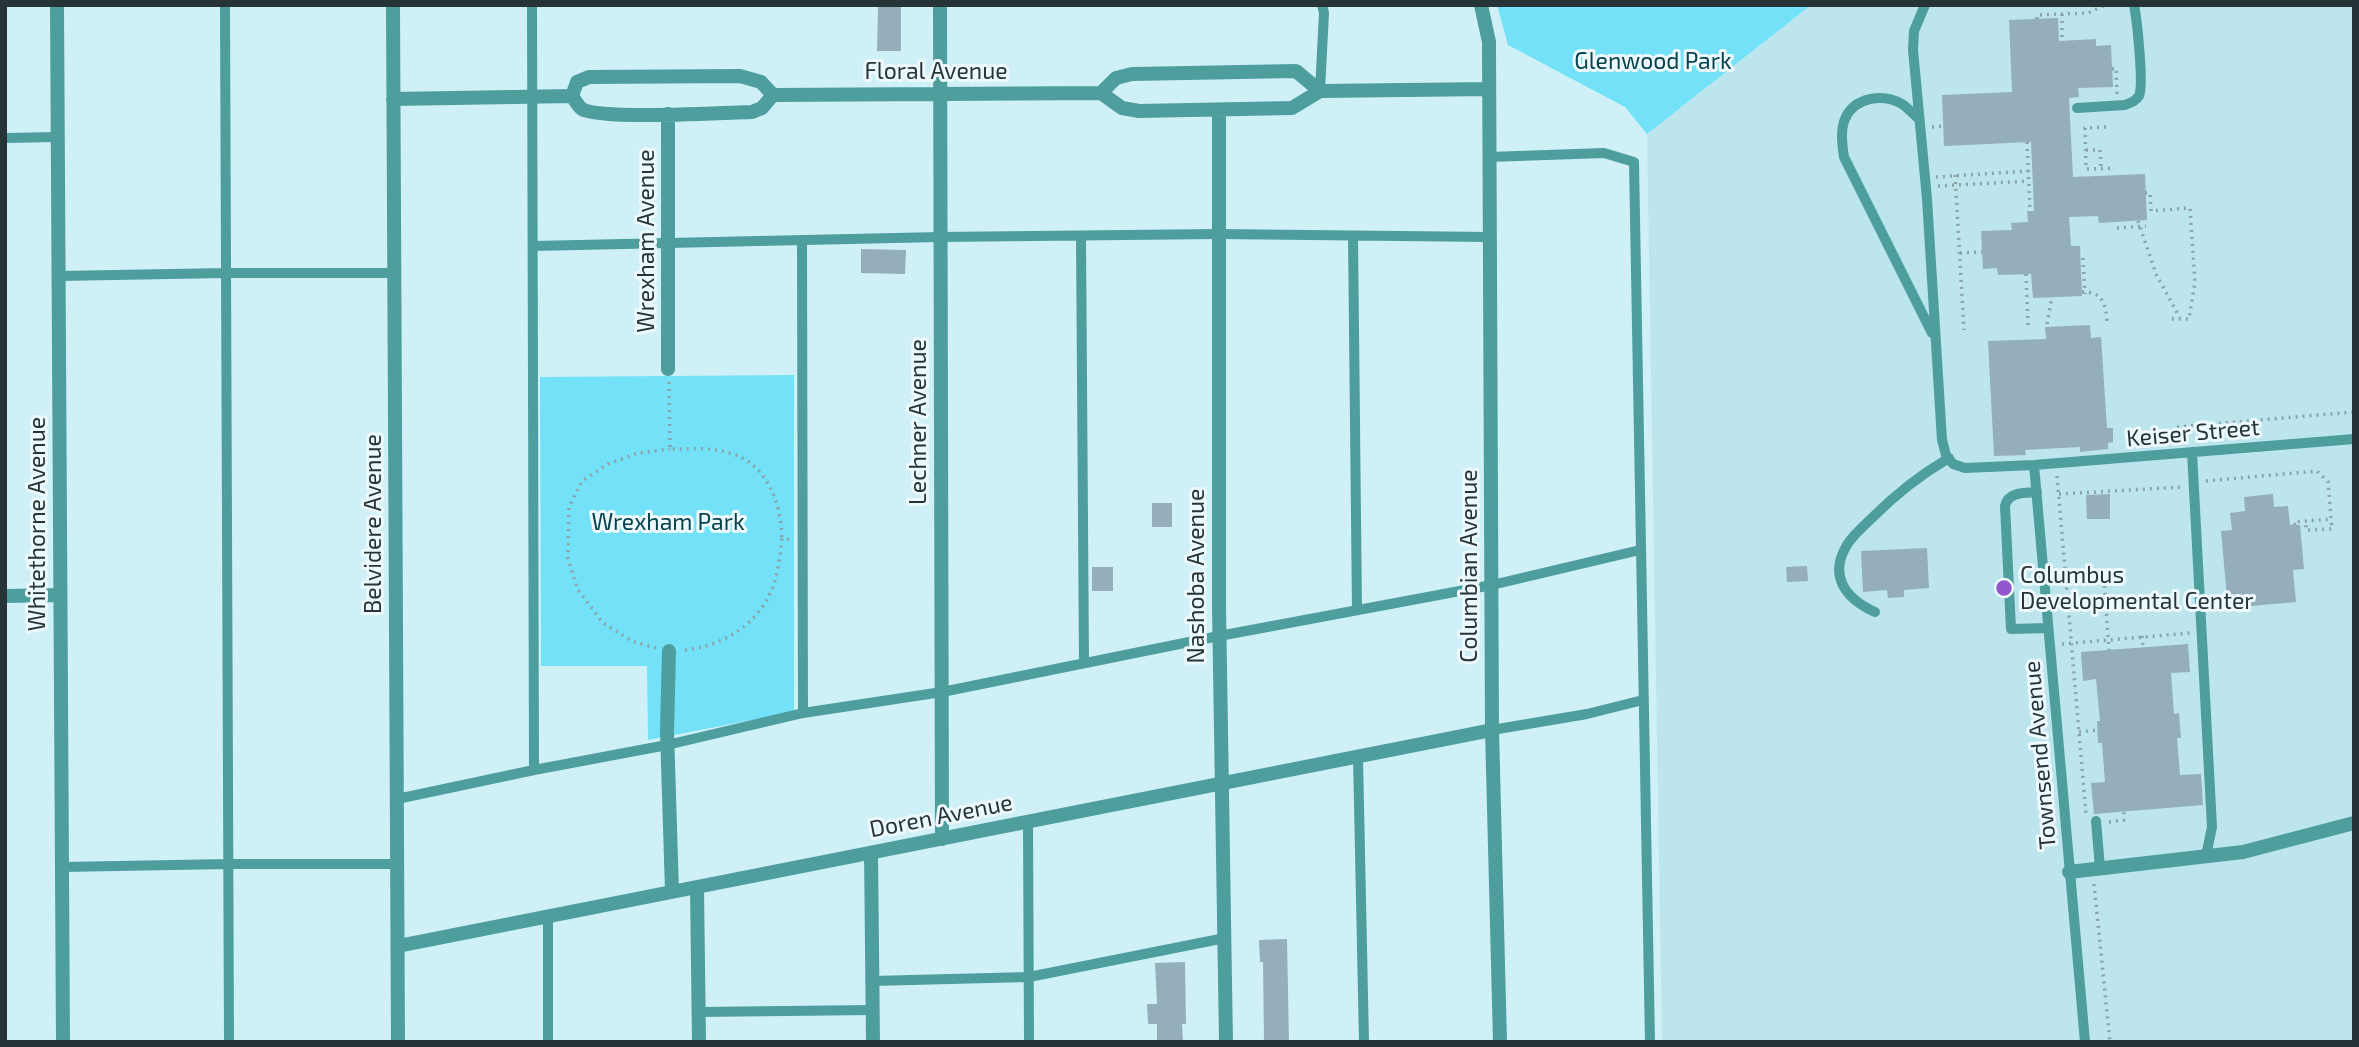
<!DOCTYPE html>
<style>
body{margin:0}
#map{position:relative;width:2359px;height:1047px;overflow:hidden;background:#d0f0f8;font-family:"Exo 2",sans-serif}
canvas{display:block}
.frame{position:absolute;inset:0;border:7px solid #273437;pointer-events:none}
</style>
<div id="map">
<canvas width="2359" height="1047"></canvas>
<div class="frame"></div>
</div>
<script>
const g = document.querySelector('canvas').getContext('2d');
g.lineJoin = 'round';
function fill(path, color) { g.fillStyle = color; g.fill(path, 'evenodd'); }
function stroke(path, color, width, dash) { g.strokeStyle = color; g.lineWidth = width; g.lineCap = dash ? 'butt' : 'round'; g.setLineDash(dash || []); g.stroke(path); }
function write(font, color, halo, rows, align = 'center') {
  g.font = font + ' "Exo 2",sans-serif'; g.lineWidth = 6; g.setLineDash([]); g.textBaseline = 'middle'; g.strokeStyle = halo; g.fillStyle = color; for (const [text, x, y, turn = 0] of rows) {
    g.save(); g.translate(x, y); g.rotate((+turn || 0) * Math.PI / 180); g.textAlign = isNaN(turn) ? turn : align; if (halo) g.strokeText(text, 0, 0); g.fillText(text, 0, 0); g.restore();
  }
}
fill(new Path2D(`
 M1811 5H2354V1042H1662L1647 134Z`), '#bce5ee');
fill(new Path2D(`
 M1497 5H1811L1647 134 1625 107 1508 45Z
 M794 375V712L648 740 647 666H541L540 377Z`), '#73e1f7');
fill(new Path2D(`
 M878 5H901V51H877Z
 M2058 18 2059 41 2096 39V46L2111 45 2113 87 2078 88 2079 97 2069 98 2073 177 2145 174 2147 220 2099 223 2098 216 2069 217 2071 246H2080L2082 296 2033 298 2031 274 1998 275 1997 268 1983 269 1981 231 2012 230 2011 223 2028 222 2027 211H2034L2031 142 1944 146 1942 95 2012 92 2009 20Z
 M861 249 906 250 905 274 861 273Z
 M2090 325 2091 338 2101 337 2107 428H2113V442L2108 443V449L2080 452V447L2025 450 2026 455 1994 456 1988 341 2046 339 2045 327Z
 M2110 494V519H2087L2086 495Z
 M2273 494 2274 507 2288 506 2290 525H2300L2304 569 2293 570 2296 602 2228 608 2221 531 2232 530 2230 513 2245 511 2244 497Z
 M1152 503H1172V527H1152Z
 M1927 548 1929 588 1904 590V597L1888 598 1887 590 1863 592 1861 551Z
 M1807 566 1808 581 1787 582 1786 567Z
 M1092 567H1113V591H1092Z
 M2188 644 2190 672 2171 673 2174 714 2179 713 2181 738H2177L2180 775 2201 774 2203 805 2094 814 2091 783 2105 782 2102 743H2098L2097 721H2100L2096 679 2083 681 2081 652Z
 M1287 939 1289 1042H1264L1263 962H1260L1259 940Z
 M1185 962 1186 1024H1182L1183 1042H1157V1024H1148L1147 1004H1157L1155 963Z`), '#94aebc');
stroke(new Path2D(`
 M2062 14V41
 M2037 19V15L2088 13 2105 5
 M2112 69 2116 68 2117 94
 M1932 127 1943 126
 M2106 127 2085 128 2086 169 2115 168
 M2027 142 2030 211
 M2086 150H2100L2101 168
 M1955 175 1964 330
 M1936 177 2028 171
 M1938 186 2029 181
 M2145 193H2150L2151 211 2190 208 2195 282 2189 319H2171
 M2138 221 2156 274 2180 318
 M2117 228 2146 226
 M1960 253 1982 252
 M2083 258 2085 294
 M2026 274 2028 325
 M2082 292C2102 291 2106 304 2107 321
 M2047 324 2052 297
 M669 382 670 449C689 449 711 447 730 453 768 464 781 504 782 539
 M2177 427 2354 412
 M2057 476 2086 814
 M2206 481 2317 471 2328 482 2332 529 2306 530V521
 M2059 494 2183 487
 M2295 525 2294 522 2331 519
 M2104 579 2109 650
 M2142 636 2143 647
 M2062 644 2190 633
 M656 648 632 641 603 623 578 590 568 559 569 507 582 481 608 464 638 453 670 449
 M685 650C723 646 758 625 773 587 778 573 780 555 782 539H790
 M2079 732 2097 730
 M2109 822 2124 820V811
 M2094 884 2110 1042`), '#8ba3a9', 3.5, [2, 5]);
stroke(new Path2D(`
 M225 5 229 1042
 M532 5 534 770
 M1925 5 1914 31 1913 50 1927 199 1942 440 1946 455 1953 464 1965 468 2034 465 2354 439
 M1320 91 1324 13 1322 5
 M2077 108 2125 105C2131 103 2136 101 2139 96 2144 85 2137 20 2134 5
 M1919 119C1913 114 1908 108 1902 104 1883 93 1854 97 1845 119 1840 130 1842 145 1844 157L1932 333
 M5 138 58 137
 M1489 157 1604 153 1634 162 1650 1042
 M1081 236 1084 663
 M1353 236 1357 610
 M802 240 803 713
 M533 246 940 237 1218 234 1490 237
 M59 276 226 273H394
 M2192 452 2212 827 2206 856
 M2034 465 2085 1042
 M2037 492C2024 493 2008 492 2005 506L2011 629 2048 628
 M1875 612C1846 599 1828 576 1847 545 1853 535 1864 526 1873 517 1896 494 1920 475 1949 458
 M1492 730 1587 714 1643 700
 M1358 757 1364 1042
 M397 799 534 770 667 745 803 713 942 692 1219 636 1492 585 1640 550
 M2096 821 2100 868
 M1028 822 1029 1042
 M62 867 229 864H396
 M548 916V1042
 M872 981 1029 977 1225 938
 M698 1012 873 1010`), '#4d9e9d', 10);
stroke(new Path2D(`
 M57 5 63 1042
 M393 5 398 1042
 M940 5 942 839
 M1481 5 1489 42 1492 730 1500 1042
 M1101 93 1116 78 1132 74 1296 71 1320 91
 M572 96 577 82 589 77 740 76 761 82 773 95 1101 93 1122 108 1139 111 1292 108 1320 91 1489 89
 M572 96C575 100 578 106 582 109 600 120 724 113 752 112L762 108 773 95
 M393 99 572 96
 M1219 110V606L1226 1042
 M668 114V369
 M5 596 60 595
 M669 651 667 731 672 891
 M871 853 873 1042
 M2069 872 2243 852 2354 823
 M697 887 699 1042
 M398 946 1492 730`), '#4d9e9d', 14);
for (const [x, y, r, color] of [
 [2004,588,9,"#9357cd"]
]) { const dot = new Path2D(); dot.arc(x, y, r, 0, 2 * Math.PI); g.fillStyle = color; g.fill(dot); stroke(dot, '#edf9fc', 2.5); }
write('23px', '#07434e', '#edf9fc', [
 ["Glenwood Park",1653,61],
 ["Wrexham Park",668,522]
]);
write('23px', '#273437', '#edf9fc', [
 ["Floral Avenue",936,71],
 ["Wrexham Avenue",646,241,-90],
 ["Lechner Avenue",918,422,-90],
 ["Keiser Street",2193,433,-5],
 ["Whitethorne Avenue",37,524,-90],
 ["Belvidere Avenue",373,524,-90],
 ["Columbian Avenue",1469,566,-90],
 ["Nashoba Avenue",1196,576,-90],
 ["Townsend Avenue",2040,755,-95],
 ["Doren Avenue",941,816,-11]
]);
write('23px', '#273437', '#edf9fc', [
 ["Columbus",2020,575],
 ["Developmental Center",2020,601]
], 'left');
</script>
